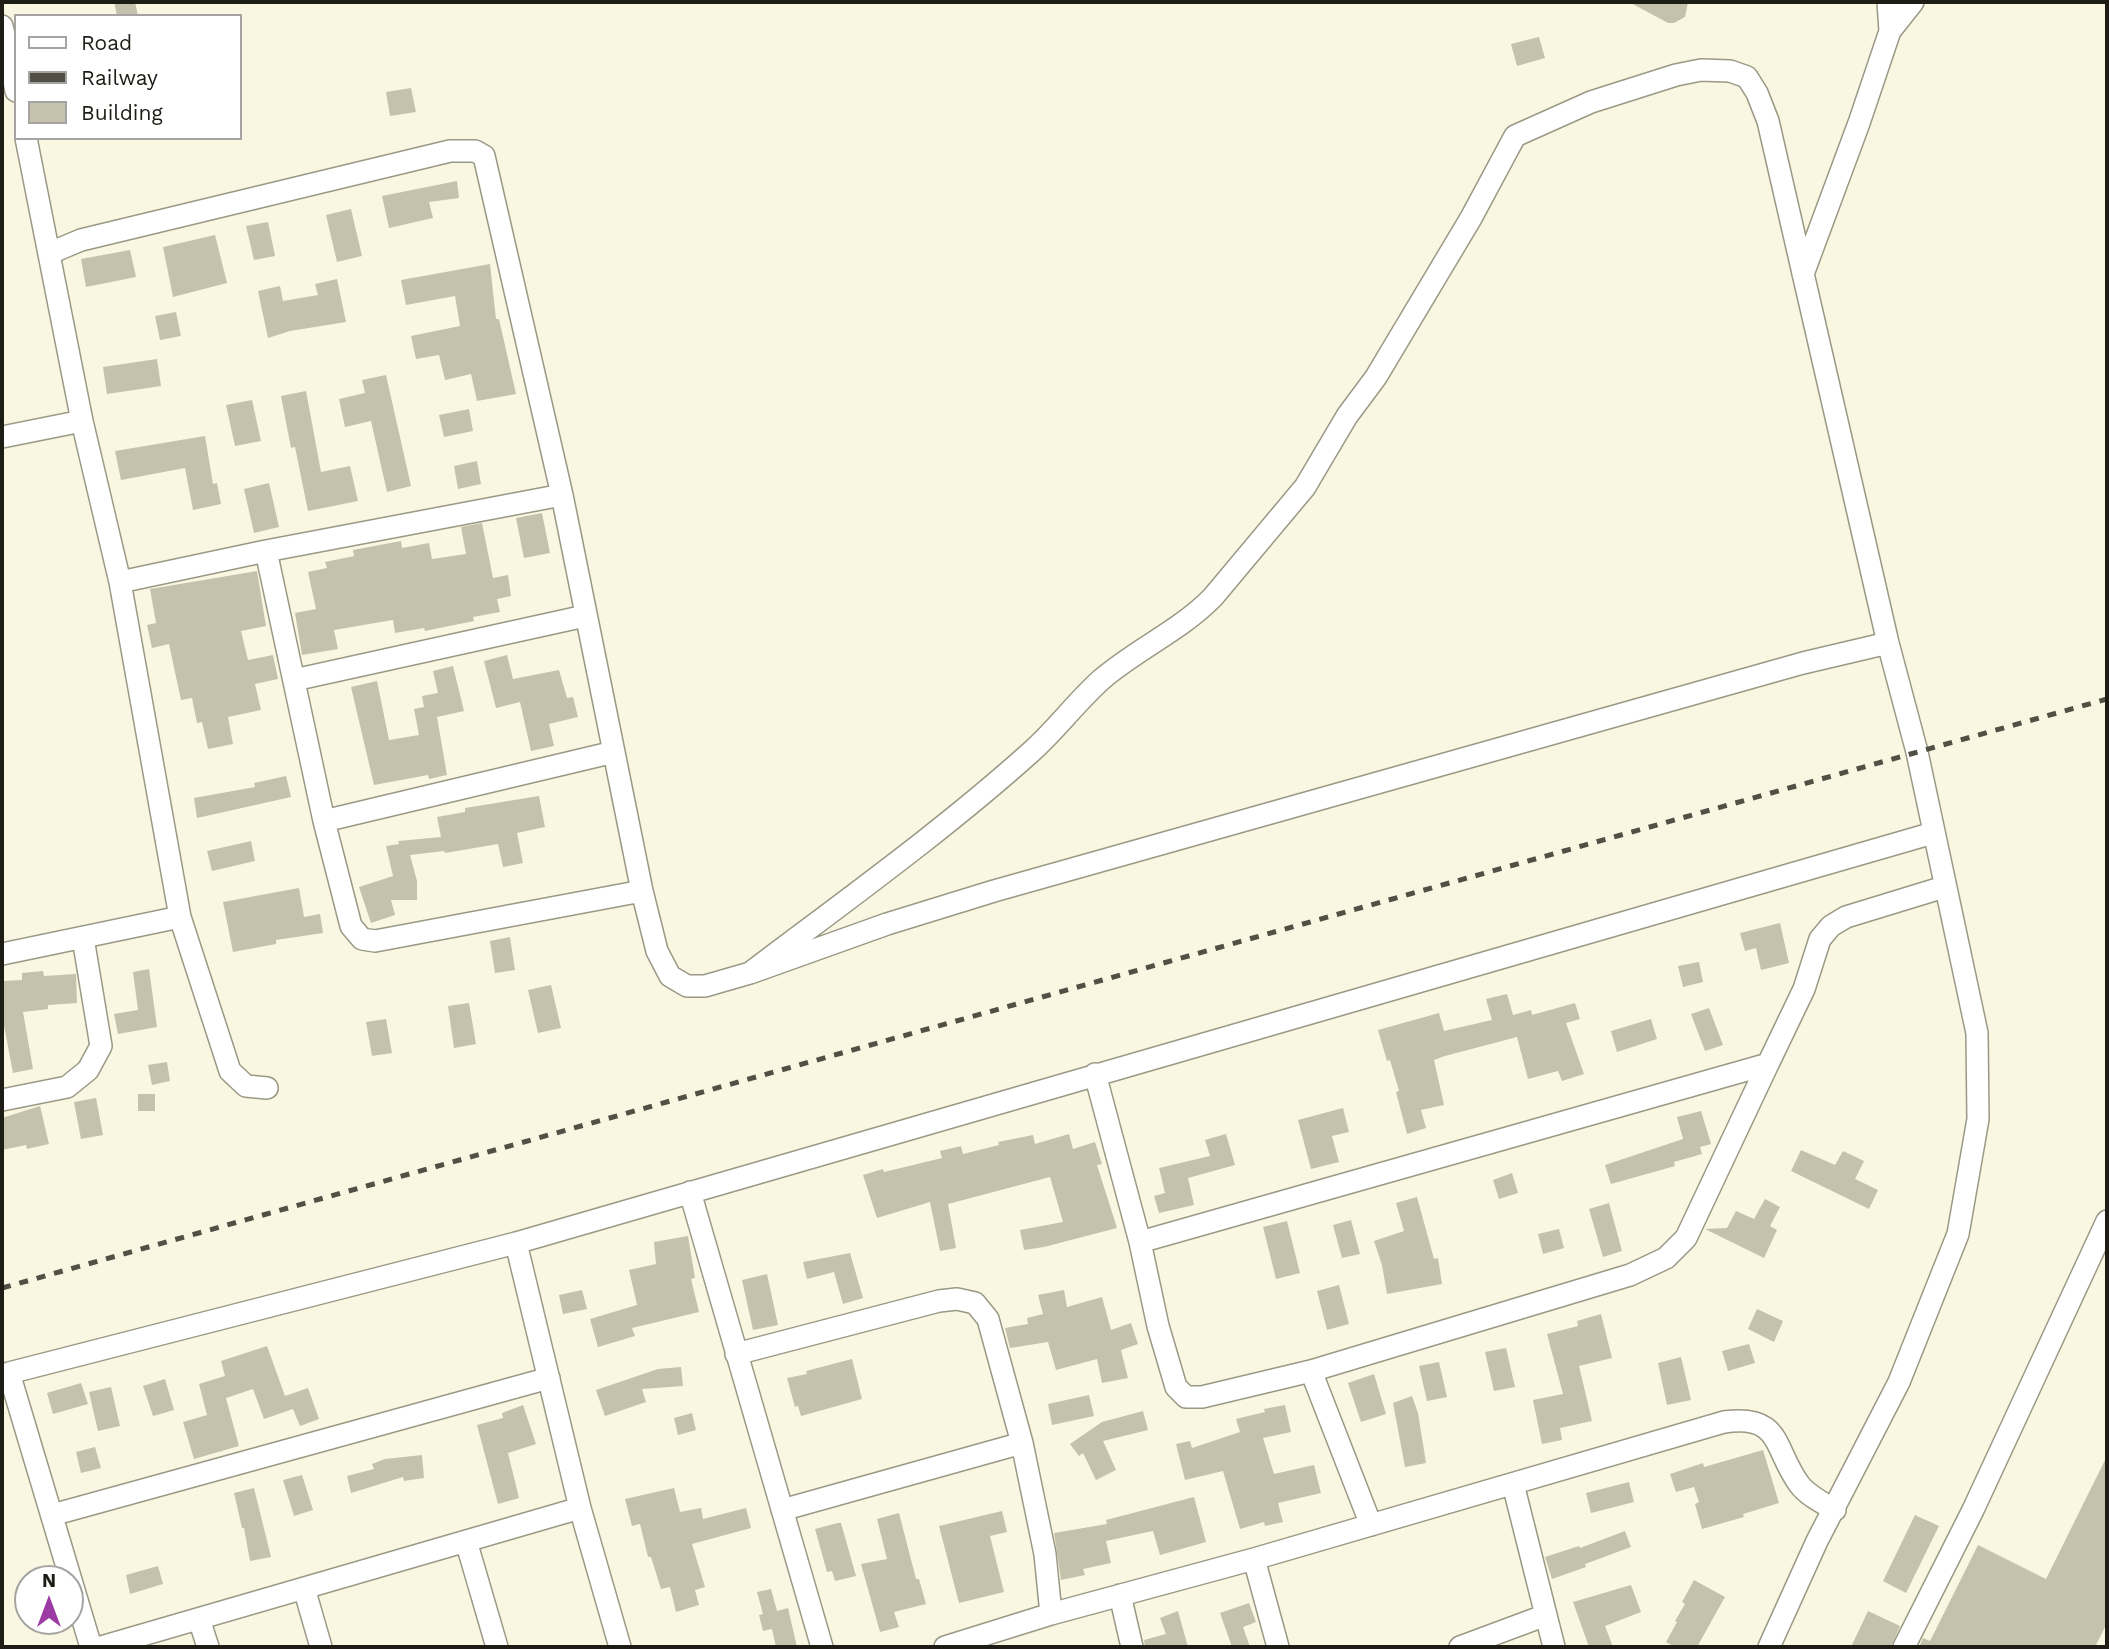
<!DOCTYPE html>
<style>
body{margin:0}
#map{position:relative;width:2109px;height:1649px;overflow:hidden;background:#f9f7e1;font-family:"Work Sans",sans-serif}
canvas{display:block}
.frame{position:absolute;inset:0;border:4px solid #1d1c15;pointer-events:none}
.legend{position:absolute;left:14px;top:14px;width:228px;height:126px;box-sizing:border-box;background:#fff;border:2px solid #a5a4a1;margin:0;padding:9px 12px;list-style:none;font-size:21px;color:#1d1c15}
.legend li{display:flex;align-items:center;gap:14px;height:35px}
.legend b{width:35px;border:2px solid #a5a4a1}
.north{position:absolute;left:14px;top:1565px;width:70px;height:70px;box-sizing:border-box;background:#fff;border:2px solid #a5a4a1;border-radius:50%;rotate:0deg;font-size:19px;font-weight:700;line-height:28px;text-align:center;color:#1d1c15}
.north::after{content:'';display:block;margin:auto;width:24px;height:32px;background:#9b3ba3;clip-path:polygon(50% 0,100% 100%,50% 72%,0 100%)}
</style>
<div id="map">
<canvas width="2109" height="1649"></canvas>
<div class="frame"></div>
<ul class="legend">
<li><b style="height:9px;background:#fff"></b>Road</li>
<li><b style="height:9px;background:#515045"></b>Railway</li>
<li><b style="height:19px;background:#c4c2ad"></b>Building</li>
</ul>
<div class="north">N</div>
</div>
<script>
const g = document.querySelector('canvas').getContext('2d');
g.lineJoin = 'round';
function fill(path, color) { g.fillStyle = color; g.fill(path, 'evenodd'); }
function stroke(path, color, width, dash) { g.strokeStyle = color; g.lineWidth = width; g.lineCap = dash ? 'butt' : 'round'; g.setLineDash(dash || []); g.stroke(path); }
fill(new Path2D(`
 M114 2H135L138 16H117Z
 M1629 2H1688L1685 17 1674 23H1668Z
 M1539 37 1545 58 1517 66 1511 44Z
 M411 88 416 112 390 116 386 92Z
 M457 181 459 198 429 202 433 218 389 228 382 196Z
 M351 209 362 256 337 262 326 215Z
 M268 222 275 256 254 260 246 226Z
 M215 235 227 283 173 297 163 247Z
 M130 250 136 277 86 287 81 259Z
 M490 264 496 319H499L516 394 477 401 471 374 445 380 439 355 416 359 411 336 460 326 455 296 406 305 401 280Z
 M337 279 346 322 290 331 268 338 258 291 280 286 283 301 318 295 315 284Z
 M176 312 181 336 160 340 155 316Z
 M157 359 161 386 107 394 103 367Z
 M386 375 411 486 387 492 371 421 345 427 339 399 365 393 362 380Z
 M306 391 321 472 350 466 358 501 308 511 295 447 291 448 281 396Z
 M252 400 261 441 235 446 226 405Z
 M469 409 473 431 444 437 439 415Z
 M205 436 213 484 217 483 221 504 193 510 185 468 121 480 115 451Z
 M477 461 481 484 458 489 454 466Z
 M269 483 279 527 254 533 244 489Z
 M542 513 550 553 524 558 516 518Z
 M482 523 493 578 508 575 511 596 497 599 500 612 473 617 474 621 425 631 424 628 395 633 393 620 334 630 338 649 302 655 295 613 316 609 308 572 327 568 325 562 354 556 353 550 401 541 402 548 429 543 432 559 466 554 461 527Z
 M257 571 266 626 241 631 248 660 273 655 278 679 255 684 261 710 228 717 233 744 208 749 202 722 197 723 192 698 181 700 169 644 152 648 147 625 156 623 150 589Z
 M507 655 513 679 559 670 567 698 573 697 578 717 549 724 554 746 531 751 520 702 496 708 484 661Z
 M453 666 464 711 437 717 447 775 429 779 428 775 374 785 351 687 377 681 389 740 419 735 414 709 424 707 422 696 438 693 433 671Z
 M286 776 291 797 197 818 194 798 255 787 254 783Z
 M539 796 545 827 517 833 523 863 503 867 498 844 445 853 444 851 410 855 417 881V900H391L395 915 371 923 359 887 393 876 386 846 399 844 398 841 441 837 437 817 465 812V808Z
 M251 841 255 861 212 871 207 851Z
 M299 888 304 917 320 914 323 933 276 940V944L233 952 223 902Z
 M1780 923 1789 963 1761 970 1756 948 1745 951 1740 933Z
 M510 937 515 970 495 973 490 941Z
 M1699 962 1703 982 1683 987 1678 966Z
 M149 969 157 1027 118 1034 114 1014 138 1010 133 972Z
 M43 971 44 976 76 974 77 1003 48 1005V1009L23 1012 33 1069 13 1073 2 1015V981L22 980V973Z
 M551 985 561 1028 538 1033 528 990Z
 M1507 994 1513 1015 1531 1010 1532 1015 1575 1003 1580 1019 1566 1023 1584 1074 1562 1081 1558 1071 1528 1079 1517 1037 1445 1056 1434 1060 1444 1105 1421 1110 1426 1128 1407 1134 1396 1092 1399 1091 1390 1060 1387 1061 1378 1030 1439 1013 1444 1031 1492 1020 1486 999Z
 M469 1003 476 1044 454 1048 448 1006Z
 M1709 1008 1723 1045 1705 1051 1691 1014Z
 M386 1019 392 1053 372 1056 366 1022Z
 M1651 1019 1657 1039 1617 1052 1611 1031Z
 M167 1062 170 1081 152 1085 148 1065Z
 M138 1094H155V1111H138Z
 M96 1098 103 1135 81 1139 74 1102Z
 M40 1106 49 1144 27 1149 26 1145 2 1150V1118Z
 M1343 1108 1349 1132 1332 1136 1339 1162 1311 1169 1298 1120Z
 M1701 1111 1711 1144 1700 1147 1702 1154 1674 1162 1675 1166 1611 1184 1605 1165 1683 1139 1677 1117Z
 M1069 1134 1073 1149 1095 1142 1102 1164 1097 1165 1117 1228 1044 1247 1024 1250 1020 1230 1063 1222 1050 1177 948 1204 956 1248 940 1251 930 1202 877 1218 863 1175 883 1169 884 1172 942 1158 940 1151 961 1146 963 1154 999 1145 998 1142 1033 1135 1035 1144Z
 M1226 1134 1235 1165 1188 1178 1194 1205 1159 1213 1154 1196 1165 1193 1159 1168 1210 1156 1205 1140Z
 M1801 1150 1835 1165 1843 1151 1864 1161 1855 1179 1878 1190 1869 1209 1791 1171Z
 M1512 1173 1518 1193 1499 1199 1493 1180Z
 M1417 1197 1434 1259 1438 1258 1442 1284 1387 1294 1382 1265 1374 1241 1404 1231 1396 1203Z
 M1765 1199 1780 1207 1770 1226 1777 1230 1764 1258 1705 1229 1727 1228 1736 1211 1754 1219Z
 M1609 1203 1622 1251 1603 1257 1589 1209Z
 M1351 1220 1360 1254 1342 1258 1333 1225Z
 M1287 1221 1300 1273 1276 1279 1263 1227Z
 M1559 1229 1564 1248 1543 1254 1538 1234Z
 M688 1236 695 1278 691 1279 699 1312 632 1328 635 1336 598 1347 590 1319 637 1305 629 1270 656 1264 654 1242Z
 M850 1253 863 1298 843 1304 834 1272 807 1279 803 1262Z
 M767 1274 778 1325 753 1330 742 1280Z
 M1339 1285 1349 1324 1327 1330 1317 1291Z
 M582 1290 587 1309 563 1314 559 1295Z
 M1064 1290 1067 1307 1102 1297 1111 1330 1131 1323 1138 1344 1121 1350 1128 1378 1102 1383 1097 1359 1056 1370 1048 1342 1010 1348 1005 1328 1028 1324 1027 1318 1043 1314 1038 1295Z
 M1757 1309 1783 1321 1774 1342 1748 1329Z
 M1601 1314 1612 1358 1579 1366 1592 1421 1560 1428 1562 1440 1542 1444 1533 1400 1563 1394 1547 1334 1578 1326 1577 1321Z
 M1749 1344 1755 1363 1728 1371 1722 1351Z
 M267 1346 285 1396 308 1388 319 1419 300 1426 293 1409 264 1419 253 1389 226 1398 239 1446 194 1459 183 1422 207 1415 199 1384 225 1376 221 1361Z
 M1506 1348 1515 1387 1494 1391 1485 1352Z
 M1681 1357 1691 1400 1667 1405 1658 1363Z
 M852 1359 862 1399 801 1416 798 1406 795 1407 787 1378 807 1374 806 1371Z
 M1439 1362 1447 1397 1427 1401 1419 1366Z
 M681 1367 683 1386 642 1389 646 1402 605 1416 596 1390 658 1369Z
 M1374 1374 1386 1414 1361 1422 1348 1383Z
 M165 1379 174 1410 153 1416 143 1386Z
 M81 1383 88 1404 53 1414 47 1393Z
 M111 1387 120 1426 98 1431 89 1392Z
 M1089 1395 1094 1416 1052 1425 1048 1404Z
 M1412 1396 1418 1413 1426 1463 1405 1467 1393 1403Z
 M523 1405 536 1444 508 1453 519 1498 498 1504 477 1425 503 1418 502 1413Z
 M1285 1405 1291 1432 1263 1438 1274 1474 1314 1465 1321 1493 1278 1503 1283 1522 1265 1526 1264 1522 1240 1529 1223 1471 1185 1480 1176 1444 1190 1441 1192 1448 1240 1432 1236 1419 1265 1412 1264 1409Z
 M1143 1411 1148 1430 1103 1441 1116 1470 1096 1480 1083 1453 1079 1456 1070 1444 1102 1422Z
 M692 1413 696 1430 678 1435 674 1418Z
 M95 1447 101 1468 81 1473 76 1452Z
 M1763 1450 1779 1503 1743 1514 1744 1517 1702 1529 1695 1504 1699 1502 1694 1487 1676 1492 1670 1474 1703 1463 1704 1467Z
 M422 1455 424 1478 404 1481 403 1477 351 1493 347 1476 374 1469 372 1464 385 1459Z
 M2107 1456V1623L2095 1647H1919L1923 1638 1930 1641 1978 1545 2046 1579Z
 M302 1475 313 1510 294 1516 283 1480Z
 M1629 1482 1634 1502 1591 1513 1586 1493Z
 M254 1488 271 1557 250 1561 244 1528H242L234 1493Z
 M674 1488 680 1512 701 1508 703 1519 746 1508 751 1528 692 1544 705 1587 695 1590 699 1605 676 1612 670 1587 661 1589 651 1557H648L640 1524 632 1526 625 1499Z
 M1194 1497 1206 1542 1160 1555 1153 1531 1106 1541 1111 1563 1083 1569 1085 1575 1061 1580 1054 1533 1107 1524 1106 1520Z
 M1002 1511 1007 1532 990 1536 1004 1592 959 1603 939 1526Z
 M899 1513 916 1579H919L926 1604 894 1612 899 1627 880 1632 861 1564 887 1559 877 1519Z
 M1915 1515 1939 1526 1906 1593 1883 1581Z
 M838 1523H841L856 1576 835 1581 832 1571 827 1572 815 1529Z
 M1625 1531 1631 1547 1585 1564 1586 1567 1552 1579 1545 1557 1579 1546 1580 1548Z
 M158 1566 163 1584 130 1594 126 1575Z
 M1694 1580 1725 1597 1697 1647H1675L1666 1642 1677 1622 1675 1621 1685 1604 1682 1602Z
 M1631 1585 1641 1612 1605 1626 1613 1647H1589L1573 1602Z
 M771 1589 777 1611 788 1608 797 1647H776L772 1629 763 1631 759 1615 763 1614 757 1592Z
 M1249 1603 1256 1622 1243 1627 1250 1647H1232L1220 1613Z
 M1178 1611 1188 1647H1145L1144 1640 1166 1634 1160 1618Z
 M1868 1611 1900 1626 1891 1647H1851Z`), '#c4c2ad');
const minor = new Path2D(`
 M1888 2 1890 31
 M2 26 16 91
 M50 253 81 240 450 151H475L484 156 562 495 642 891 375 941 362 939 351 926 324 821
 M1803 274 1859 123 1890 31 1913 2
 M2 437 82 421
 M266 551 324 821 614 752
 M120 582 266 551 562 495
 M294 680 585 616
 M642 891 657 951 670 976 687 986H705L750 973 887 924 994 891 1803 663 1888 643
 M180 917 230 1071 246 1086 267 1088
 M2 954 180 917 120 582 82 421 26 138
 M750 973C845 901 943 831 1031 752 1056 730 1077 701 1102 679 1137 649 1181 630 1213 597L1305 487 1347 416 1376 377 1471 218 1515 136 1591 102 1676 75 1701 70 1730 71 1747 77 1757 93 1768 121 1888 643 1917 752 1977 1033 1978 1119 1958 1234 1899 1382 1817 1541 1769 1647
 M1095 1074 1140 1242 1158 1326 1176 1387 1186 1397H1202L1311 1371 1630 1275 1666 1258 1686 1238 1768 1064
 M2 1100 67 1087 88 1070 101 1046 83 938
 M690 1192 822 1647
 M1140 1242 1768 1064 1804 989 1820 939 1831 926 1846 917 1944 887
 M516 1243 580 1508 620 1647
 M736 1354 939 1301 957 1299 975 1303 988 1319 1022 1443 782 1510
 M1311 1371 1371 1525
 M9 1373 516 1243 1933 833
 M2 1375 9 1373 91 1647
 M1022 1443 1045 1554 1051 1614
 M1513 1484 1554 1647
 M52 1515 549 1378
 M466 1541 497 1647
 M1254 1559 1278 1647
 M304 1588 321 1647
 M1120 1595 1132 1647
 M199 1619 208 1647
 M101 1647 580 1508
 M945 1647 1051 1614 1254 1559 1724 1422C1782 1414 1773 1448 1799 1484 1808 1496 1823 1503 1835 1510
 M1460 1647 1546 1615
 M1904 1647 1973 1510 2107 1221`);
stroke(minor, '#9a9985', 24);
stroke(minor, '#fff', 21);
stroke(new Path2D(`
 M2 1288 2107 699`), '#515045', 5, [9, 9]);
</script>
